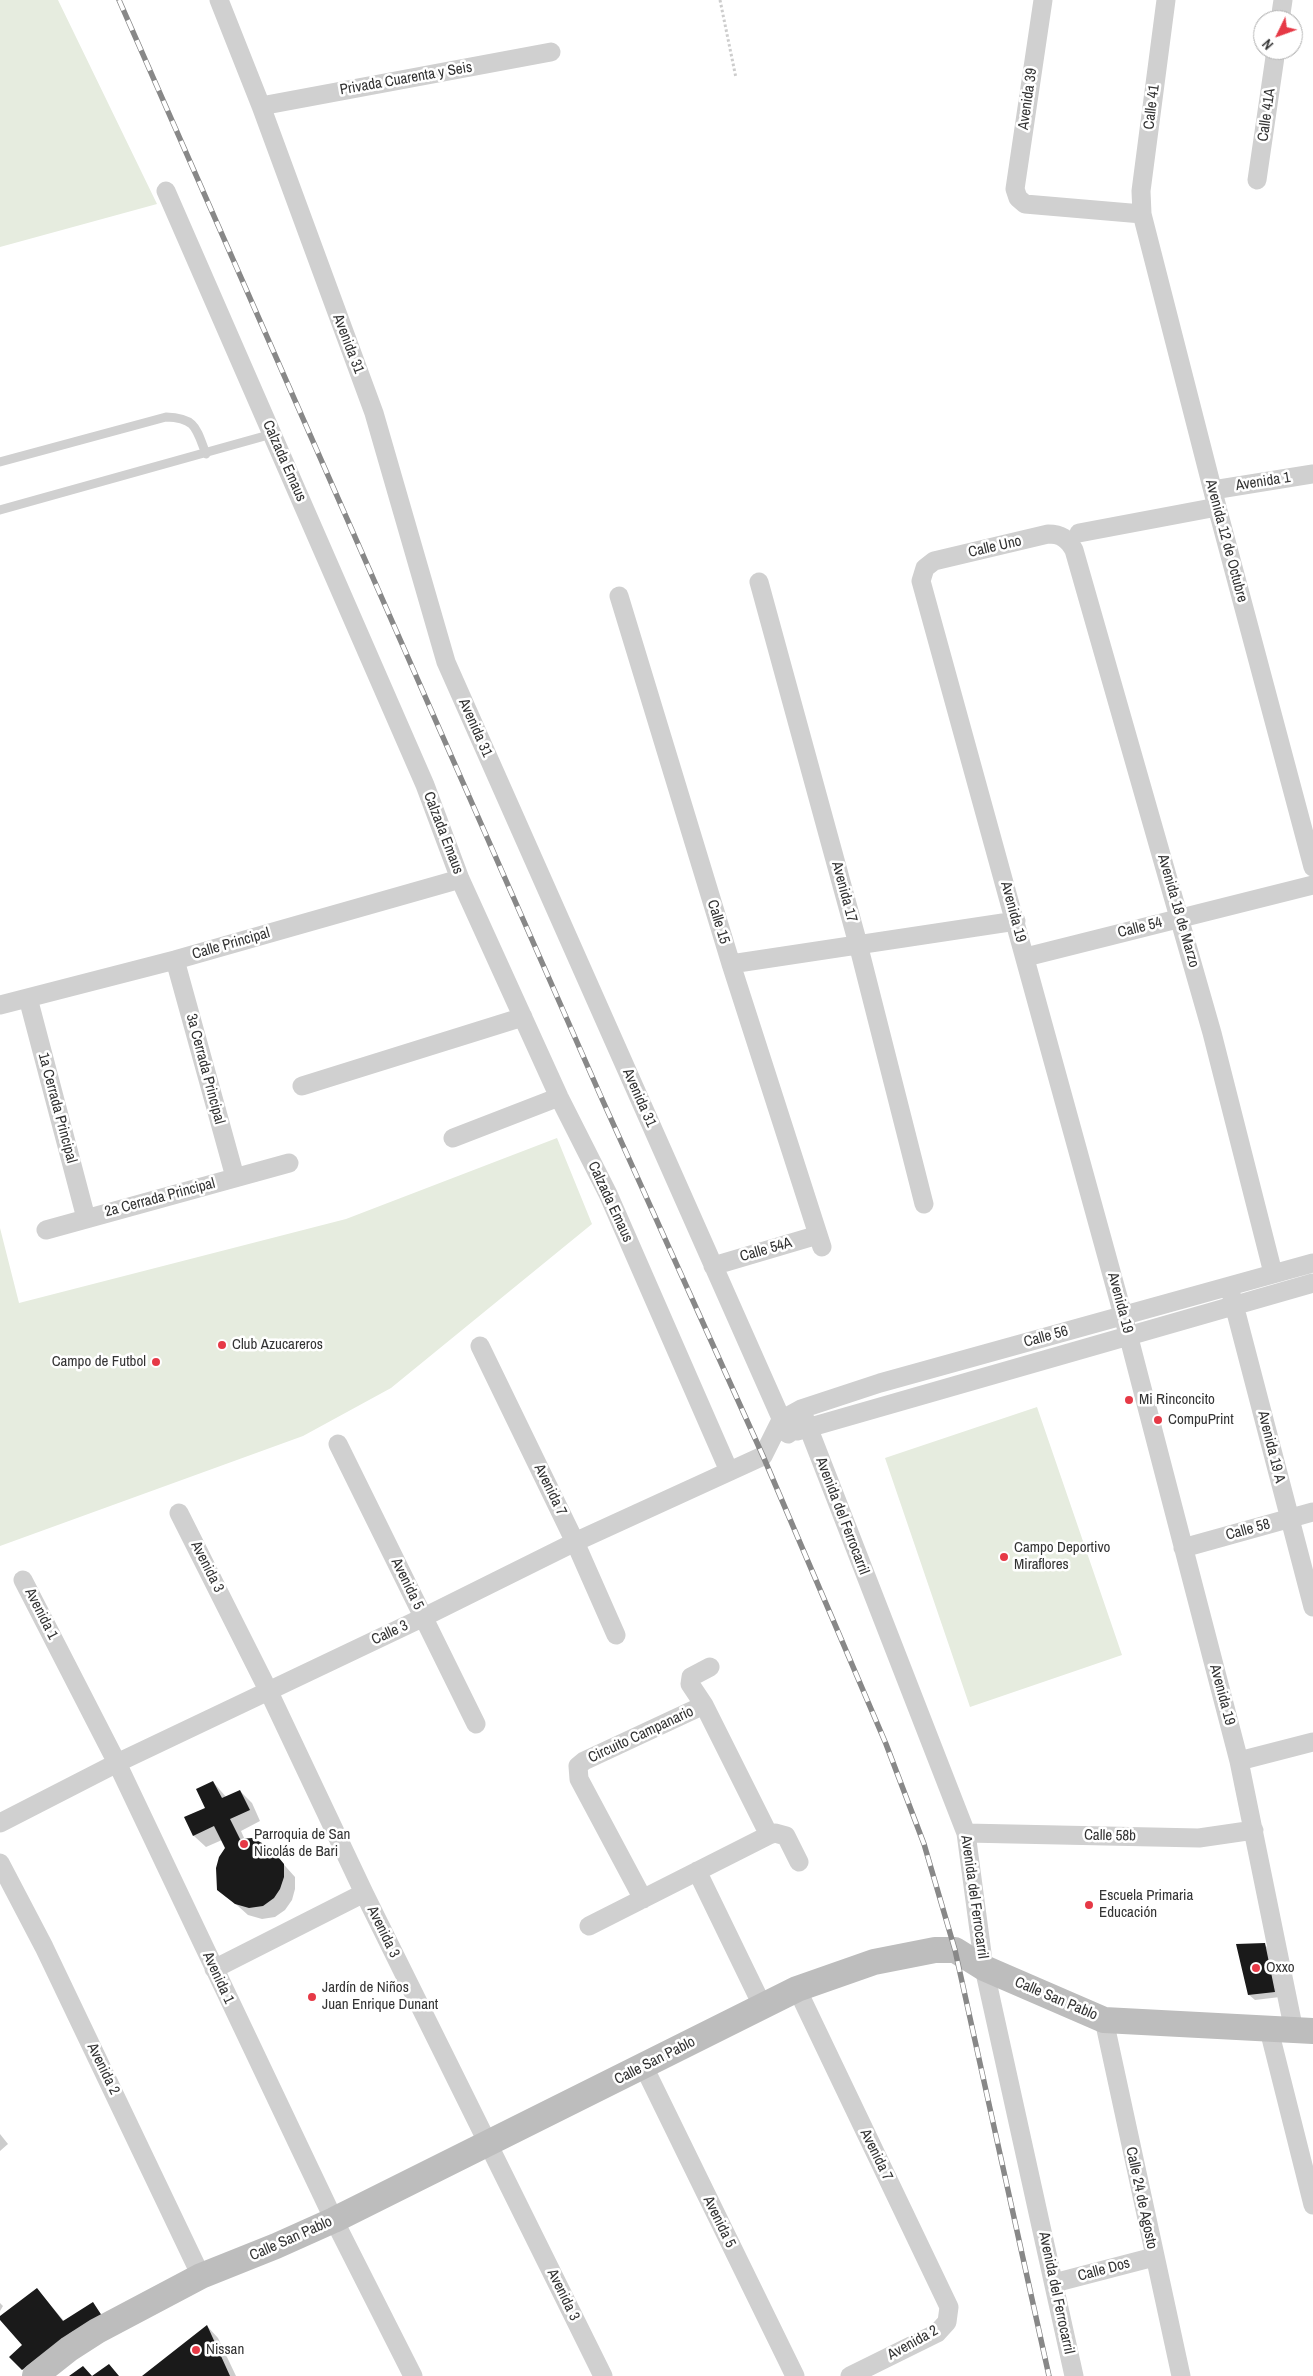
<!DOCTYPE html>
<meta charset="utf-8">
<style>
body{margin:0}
#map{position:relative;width:1313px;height:2376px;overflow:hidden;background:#fff;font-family:"Archivo Narrow",sans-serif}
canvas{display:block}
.north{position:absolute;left:1253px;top:10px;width:50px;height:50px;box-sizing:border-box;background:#fff;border:1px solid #adadad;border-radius:50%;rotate:228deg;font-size:14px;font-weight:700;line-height:20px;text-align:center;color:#333}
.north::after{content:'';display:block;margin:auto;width:18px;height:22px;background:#e63946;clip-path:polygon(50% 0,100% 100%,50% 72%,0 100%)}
</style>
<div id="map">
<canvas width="1313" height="2376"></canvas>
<div class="north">N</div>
</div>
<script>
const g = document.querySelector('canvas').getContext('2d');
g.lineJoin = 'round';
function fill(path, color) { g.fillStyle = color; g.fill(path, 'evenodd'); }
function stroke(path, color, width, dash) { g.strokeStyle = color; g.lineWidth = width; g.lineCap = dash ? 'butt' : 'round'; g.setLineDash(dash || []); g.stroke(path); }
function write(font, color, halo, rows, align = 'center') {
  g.font = font + ' "Archivo Narrow",sans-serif'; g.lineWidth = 5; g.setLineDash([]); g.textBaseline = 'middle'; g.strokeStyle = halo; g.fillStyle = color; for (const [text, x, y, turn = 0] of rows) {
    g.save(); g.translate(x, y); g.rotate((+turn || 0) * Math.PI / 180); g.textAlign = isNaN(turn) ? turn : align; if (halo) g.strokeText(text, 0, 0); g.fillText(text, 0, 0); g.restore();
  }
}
fill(new Path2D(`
 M0 0H58L157 204 0 247Z
 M557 1138 592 1224 391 1388 303 1436 0 1546V1228L19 1303 346 1219Z
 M1037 1407 1122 1655 970 1707 885 1458Z`), '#e6ecdf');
fill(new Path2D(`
 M213 1782 227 1798 240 1791 252 1803 260 1821 241 1831 245 1840 269 1848 295 1877V1889L292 1900 285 1910 275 1917 262 1919 248 1915 219 1889 217 1869 226 1848 222 1840 206 1847 194 1836 186 1818 207 1808Z
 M1264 1944 1270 1950 1280 1997 1255 2000 1249 1995Z
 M0 2134 8 2144 0 2151Z
 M37 2289 64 2321 93 2304 111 2327 29 2376 11 2357 23 2345 0 2317Z
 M0 2303 3 2306 0 2311Z
 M207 2326 218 2338 236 2376H144Z`), '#0003');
fill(new Path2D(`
 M213 1781 222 1798 240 1790 250 1810 230 1819 240 1839 252 1838 270 1847 284 1864V1877L280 1889 274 1898 263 1906 249 1908 235 1904 217 1890 216 1868 219 1857 225 1848 214 1826 193 1836 184 1817 205 1808 196 1789Z
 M1265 1943 1275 1992 1248 1995 1236 1944Z
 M37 2288 63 2321 93 2302 104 2319 72 2332 22 2370 9 2357 22 2345 0 2320V2316Z
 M207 2325 230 2376H142Z
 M109 2364 119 2376H92Z
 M83 2366 92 2376H69Z`), '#1a1a1a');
stroke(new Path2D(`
 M720 0 736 78`), '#cdcdcd', 3, [2.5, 2.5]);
stroke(new Path2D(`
 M0 462 166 417C196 418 196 428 206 454
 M0 510 272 434`), '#d0d0d0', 9);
stroke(new Path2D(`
 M219 0 261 106 374 413 446 662 788 1434
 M1043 0 1015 189 1018 198 1025 204 1142 214
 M1166 0 1141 191 1142 214 1217 507 1313 867
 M1280 20 1283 0
 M261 106 551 52
 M1257 180 1276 50
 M166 191 425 785 460 879 559 1097 608 1194 729 1471
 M1213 490 1313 474
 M1079 533 1217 507
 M759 582 858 944 924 1204
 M619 596 731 964 822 1247
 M1026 957 1313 885
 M175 960 235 1177
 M731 964 1016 921
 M28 998 86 1218
 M0 1005 175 960 460 879
 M302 1086 523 1017
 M453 1138 559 1097
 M46 1230 289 1163
 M713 1266 818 1235
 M1273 1273 1212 1033 1074 550C1068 539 1061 534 1048 534L934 561 925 568 921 581 1123 1315 1239 1761 1294 2031
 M1232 1297 1313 1607
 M480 1346 575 1542 616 1635
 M801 1409 966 1833 984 1968 1074 2376
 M797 1431 1313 1283
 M338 1444 476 1724
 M179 1513 268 1690 364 1893 603 2376
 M1183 1548 1313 1512
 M23 1580 117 1763 334 2220 413 2376
 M710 1667 691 1677 690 1684 704 1705 769 1835
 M1239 1761 1313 1742
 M0 1823 117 1763 424 1617 575 1542 763 1456 781 1420 801 1409 880 1383 1313 1263
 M966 1833 1199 1838 1254 1830
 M0 1863 44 1947 201 2276
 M697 1871 762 2005
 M643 1899 579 1779 578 1766 584 1761 704 1705
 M589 1926 769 1835 775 1833 786 1836 799 1862
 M214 1969 364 1893
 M797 1989 949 2307 947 2322 937 2333 850 2376
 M1104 2020 1181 2376
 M1269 2030 1313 2205
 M644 2067 795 2376
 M1054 2283 1154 2257`), '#d0d0d0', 19);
stroke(new Path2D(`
 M35 2376 69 2349 97 2331 201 2276 276 2246 334 2220 797 1989 874 1962 935 1950H955L984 1968 1104 2020 1313 2031`), '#bdbdbd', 26);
const rail = new Path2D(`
 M119 0 602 1099 763 1456 886 1744 924 1844 955 1950 1049 2376`);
stroke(rail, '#888', 5.5);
stroke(rail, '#fff', 4, [11]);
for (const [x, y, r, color] of [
 [222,1345,5,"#e63946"],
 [156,1362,5,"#e63946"],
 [1129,1400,5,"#e63946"],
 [1158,1420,5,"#e63946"],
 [1004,1557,5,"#e63946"],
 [244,1844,5,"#e63946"],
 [1089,1905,5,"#e63946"],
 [1256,1968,5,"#e63946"],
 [312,1997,5,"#e63946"],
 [196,2350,5,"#e63946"]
]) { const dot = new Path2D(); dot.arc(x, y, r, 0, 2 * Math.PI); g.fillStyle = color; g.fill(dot); stroke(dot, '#fff', 2); }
write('15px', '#333', '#fff', [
 ["Privada Cuarenta y Seis",406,79,-10],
 ["Avenida 39",1028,99,-82],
 ["Calle 41",1152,107,-83],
 ["Calle 41A",1267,115,-82],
 ["Avenida 31",348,344,69],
 ["Calzada Emaus",284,461,66],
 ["Avenida 1",1263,482,-9],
 ["Avenida 12 de Octubre",1226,541,75],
 ["Calle Uno",995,547,-13],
 ["Avenida 31",475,728,66],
 ["Calzada Emaus",443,833,69],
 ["Avenida 17",844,892,75],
 ["Avenida 18 de Marzo",1178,911,74],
 ["Avenida 19",1013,912,75],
 ["Calle 15",718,922,73],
 ["Calle 54",1140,928,-14],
 ["Calle Principal",231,944,-16],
 ["3a Cerrada Principal",205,1069,75],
 ["Avenida 31",639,1098,66],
 ["1a Cerrada Principal",57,1108,75],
 ["2a Cerrada Principal",160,1198,-15],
 ["Calzada Emaus",610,1202,65],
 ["Calle 54A",766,1250,-16],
 ["Avenida 19",1120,1303,75],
 ["Calle 56",1046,1337,-15],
 ["Avenida 19 A",1271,1447,76],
 ["Avenida 7",550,1490,64],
 ["Avenida del Ferrocarril",842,1516,69],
 ["Calle 58",1248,1530,-15],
 ["Avenida 3",207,1567,63],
 ["Avenida 5",407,1584,64],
 ["Avenida 1",41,1614,63],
 ["Calle 3",390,1633,-25],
 ["Avenida 19",1222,1695,75],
 ["Circuito Campanario",641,1735,-25],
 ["Calle 58b",1110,1836,1],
 ["Avenida del Ferrocarril",974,1897,82],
 ["Avenida 3",383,1932,64],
 ["Avenida 1",218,1978,65],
 ["Calle San Pablo",1056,1999,23],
 ["Calle San Pablo",655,2061,-27],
 ["Avenida 2",103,2069,64],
 ["Avenida 7",876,2155,64],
 ["Calle 24 de Agosto",1141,2198,78],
 ["Avenida 5",719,2222,64],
 ["Calle San Pablo",291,2239,-24],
 ["Calle Dos",1104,2270,-15],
 ["Avenida del Ferrocarril",1056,2293,78],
 ["Avenida 3",563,2295,64],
 ["Avenida 2",913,2343,-29]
]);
write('15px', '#333', '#fff', [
 ["Club Azucareros",232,1345],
 ["Campo de Futbol",146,1362,"right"],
 ["Mi Rinconcito",1139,1400],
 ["CompuPrint",1168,1420],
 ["Campo Deportivo",1014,1548],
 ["Miraflores",1014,1565],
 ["Parroquia de San",254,1835],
 ["Nicolás de Bari",254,1852],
 ["Escuela Primaria",1099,1896],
 ["Educación",1099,1913],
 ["Oxxo",1266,1968],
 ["Jardín de Niños",322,1988],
 ["Juan Enrique Dunant",322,2005],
 ["Nissan",206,2350]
], 'left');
</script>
